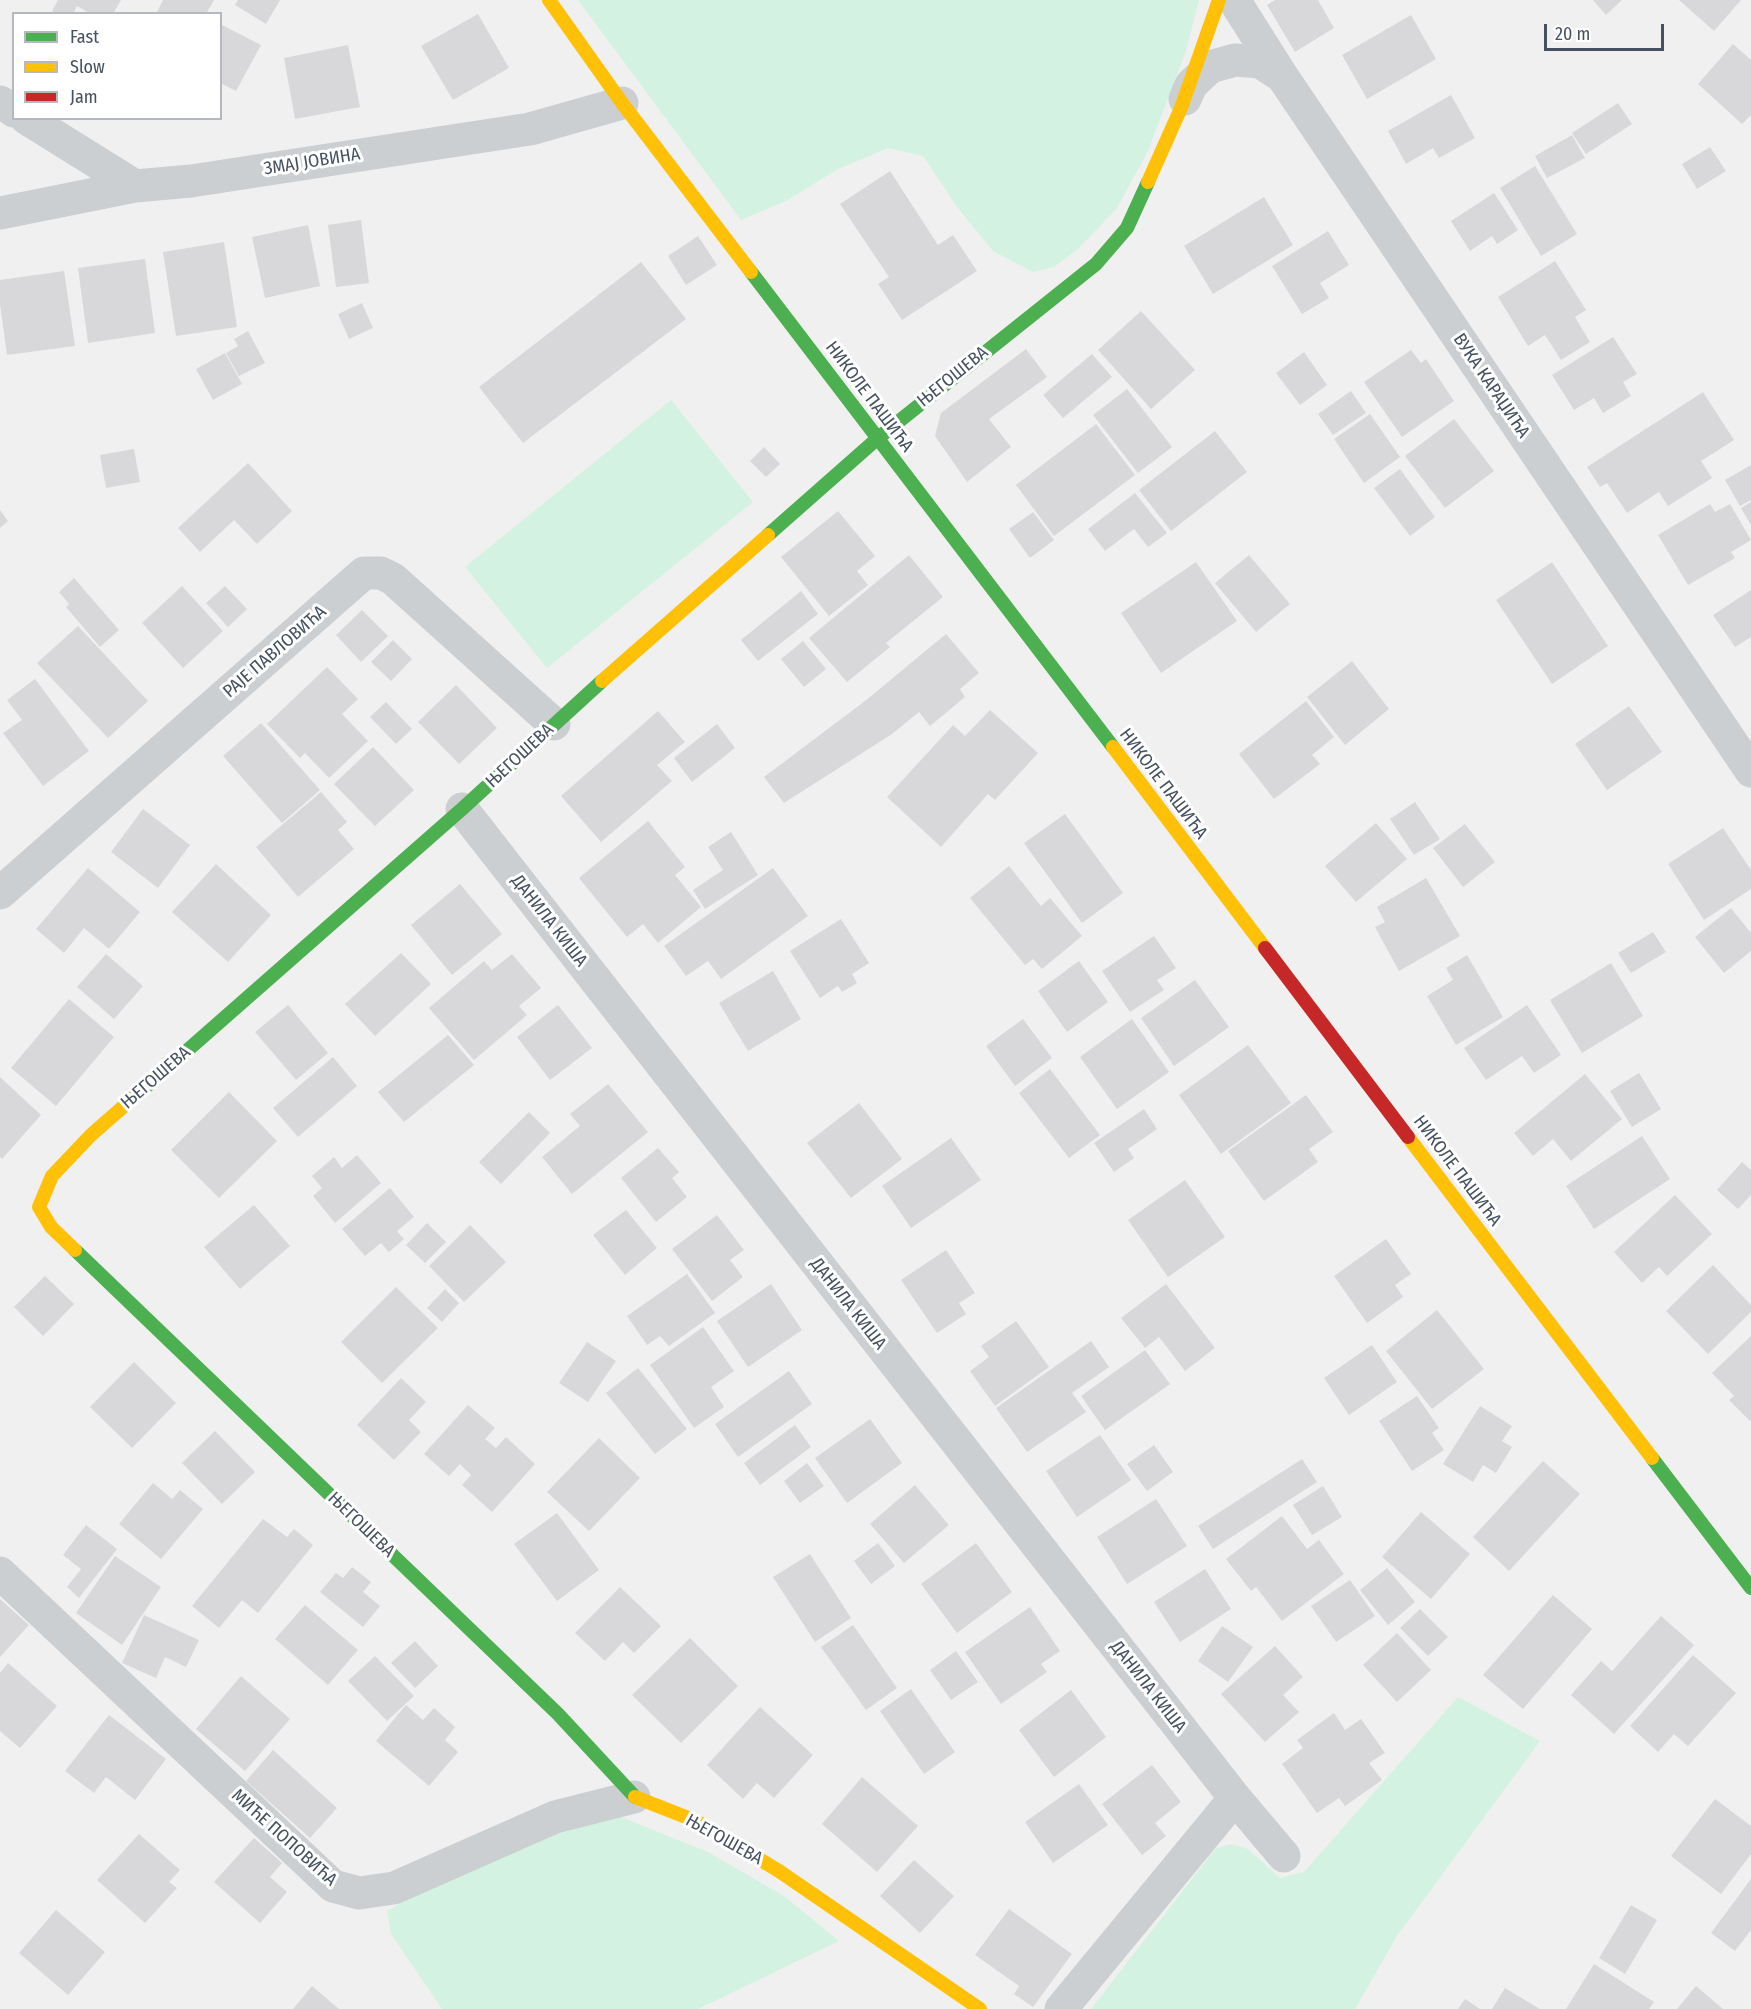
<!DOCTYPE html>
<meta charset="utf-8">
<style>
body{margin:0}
#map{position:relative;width:1751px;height:2009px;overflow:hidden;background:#f1f0f0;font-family:"Fira Sans Condensed",sans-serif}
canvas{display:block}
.legend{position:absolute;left:12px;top:12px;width:210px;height:108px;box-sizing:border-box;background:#fff;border:2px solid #b5b9bf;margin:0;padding:8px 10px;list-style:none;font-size:18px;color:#46515f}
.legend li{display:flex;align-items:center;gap:12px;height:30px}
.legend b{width:30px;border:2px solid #b5b9bf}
.scale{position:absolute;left:1544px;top:24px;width:120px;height:27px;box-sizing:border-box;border:3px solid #46515f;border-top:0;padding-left:8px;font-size:18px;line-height:21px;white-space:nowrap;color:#46515f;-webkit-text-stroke:4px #fff;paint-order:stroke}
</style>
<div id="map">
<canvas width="1751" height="2009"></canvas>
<ul class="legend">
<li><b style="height:8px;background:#4caf50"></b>Fast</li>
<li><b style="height:8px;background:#ffc107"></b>Slow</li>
<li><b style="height:8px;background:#c62828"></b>Jam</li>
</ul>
<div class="scale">20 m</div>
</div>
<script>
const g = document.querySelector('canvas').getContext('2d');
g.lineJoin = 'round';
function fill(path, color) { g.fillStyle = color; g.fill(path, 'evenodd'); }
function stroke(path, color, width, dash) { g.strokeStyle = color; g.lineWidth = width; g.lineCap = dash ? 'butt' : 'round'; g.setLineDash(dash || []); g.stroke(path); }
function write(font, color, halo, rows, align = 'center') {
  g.font = font + ' "Fira Sans Condensed",sans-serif'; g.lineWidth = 6; g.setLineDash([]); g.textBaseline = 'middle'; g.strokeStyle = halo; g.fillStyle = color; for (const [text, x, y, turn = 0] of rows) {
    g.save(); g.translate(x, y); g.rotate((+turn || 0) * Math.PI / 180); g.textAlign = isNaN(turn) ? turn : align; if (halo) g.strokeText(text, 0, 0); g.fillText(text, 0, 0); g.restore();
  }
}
fill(new Path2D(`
 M578 0H1199L1186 51 1148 151 1117 208 1079 248 1054 267 1033 272 993 251 957 207 923 156 888 148 838 169 786 201 741 220Z
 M671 400 753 502 547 668 465 567Z
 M1458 1697 1540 1741 1397 1936 1355 2009H1091L1216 1848 1232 1844 1248 1849 1280 1878 1304 1872Z
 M616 1815 708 1852 784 1896 839 1941 698 2009H442L391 1934 387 1911 440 1880 571 1827Z`), '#d3f2e1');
fill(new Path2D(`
 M58 0H121L113 14H91L77 6 73 14H57L52 11Z
 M163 0H214L206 14H156Z
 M238 0H280L266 24 235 5Z
 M1275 0H1318L1334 28 1295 52 1267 5Z
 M1593 0H1622L1606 15Z
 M1679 0H1741L1714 31Z
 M478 14 509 68 453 100 421 46Z
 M1411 15 1436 59 1367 99 1342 55Z
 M220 24 261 45 236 91 220 83Z
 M1733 44 1751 60V115L1742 124 1698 84Z
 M348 45 360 107 295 119 284 58Z
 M1451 95 1475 138 1439 158 1433 148 1406 164 1388 131Z
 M1618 103 1632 124 1586 154 1572 133Z
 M1572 135 1585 158 1547 178 1535 156Z
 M1710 147 1726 171 1697 189 1682 164Z
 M1535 166 1577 234 1541 256 1500 188Z
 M890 171 938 245 953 235 977 271 902 320 878 284 889 277 840 204Z
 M1494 193 1518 230 1497 244 1492 236 1470 251 1451 221Z
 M1264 197 1293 245 1213 294 1184 246Z
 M361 220 369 283 336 287 328 225Z
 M308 225 320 286 265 298 252 237Z
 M1328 231 1349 265 1320 283 1329 298 1302 314 1272 266Z
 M698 236 717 265 686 285 668 256Z
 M224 242 237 327 176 336 163 252Z
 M145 259 155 333 88 343 78 268Z
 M1555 261 1586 310 1575 317 1590 342 1561 360 1545 335 1528 346 1498 297Z
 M641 262 686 319 523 443 479 387Z
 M64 271 75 346 7 355 0 304V280Z
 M362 303 373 328 349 339 338 314Z
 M1141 311 1195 370 1151 409 1098 350Z
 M248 331 265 363 239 376 226 353 238 346 234 339Z
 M1613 337 1637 374 1623 382 1631 396 1603 413 1594 398 1574 410 1552 375Z
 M1026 349 1047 377 989 419 1011 447 967 482 935 436 941 413Z
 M1411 350 1421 363 1426 359 1454 401 1402 437 1364 382Z
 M1304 352 1327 385 1300 405 1276 373Z
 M225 353 242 384 213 400 196 369Z
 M1092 354 1112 377 1063 418 1043 395Z
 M1127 389 1172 447 1138 473 1093 415Z
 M1351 391 1366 413 1333 435 1318 414Z
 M1703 392 1734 440 1701 461 1712 478 1668 506 1659 492 1627 513 1607 483 1600 487 1587 467Z
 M1370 414 1400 457 1364 483 1334 439Z
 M1454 419 1494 471 1445 508 1405 456Z
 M1096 424 1135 475 1054 536 1016 485Z
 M1215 431 1247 472 1171 531 1139 490Z
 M764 447 780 464 766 477 750 461Z
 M134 449 140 482 106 488 100 455Z
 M248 463 292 511 257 544 234 520 200 552 178 528Z
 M1751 465V500L1740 506 1725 480Z
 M1400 469 1435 517 1410 536 1374 488Z
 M1135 493 1167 533 1148 547 1134 529 1105 551 1088 529Z
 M1751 502V525L1741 508Z
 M1710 504 1715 512 1730 504 1751 540 1731 552 1735 558 1688 585 1658 535Z
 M0 510 8 521 0 528Z
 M838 511 875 556 857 571 868 585 829 616 781 557Z
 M1033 512 1054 540 1030 558 1009 529Z
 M909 555 943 597 886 643 890 647 847 682 809 638Z
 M1249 555 1290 604 1256 632 1215 583Z
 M1196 562 1237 621 1161 673 1121 613Z
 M1552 562 1608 646 1552 684 1496 600Z
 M74 578 119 630 100 647 66 607 69 604 59 592Z
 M182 586 223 631 183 668 142 623Z
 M225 586 247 609 228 627 206 603Z
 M1751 590V637L1735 647 1713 615Z
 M801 591 818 614 758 661 741 640Z
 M362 610 388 636 361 662 336 635Z
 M78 626 148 701 108 738 37 663Z
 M946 634 979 673 960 689 965 697 930 726 919 712 892 734 784 803 764 777 865 701Z
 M393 640 412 659 391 681 371 662Z
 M803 641 826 669 804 687 781 659Z
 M1352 661 1389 709 1345 745 1307 697Z
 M327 667 358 699 342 714 368 741 329 778 305 753 300 758 267 724Z
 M35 679 89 751 43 786 3 733 22 720 7 700Z
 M456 685 497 728 459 764 418 722Z
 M1306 701 1334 737 1312 755 1320 764 1274 799 1239 754Z
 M386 702 412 729 396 744 370 717Z
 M1629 706 1662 752 1607 790 1575 744Z
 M990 710 1038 753 995 800 988 794 941 847 887 797 953 725 965 736Z
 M658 711 685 742 657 765 672 781 601 842 561 796Z
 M261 723 320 790 282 823 223 756Z
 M717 724 735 748 692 782 674 758Z
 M373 747 414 790 375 826 334 784Z
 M321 792 347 822 338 830 354 849 298 897 256 847Z
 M1415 802 1440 839 1414 855 1390 819Z
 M143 809 190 845 158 888 111 852Z
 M1065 814 1123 893 1082 923 1024 843Z
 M648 821 685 867 675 875 701 907 658 943 643 924 627 937 579 878Z
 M1376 823 1407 859 1356 902 1325 866Z
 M1465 824 1495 862 1463 887 1433 848Z
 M1723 828 1751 870V889L1704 920 1668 864Z
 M731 832 758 875 705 909 693 890 723 870 708 847Z
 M216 864 271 915 228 962 172 912Z
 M1009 866 1041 906 1050 898 1082 936 1042 969 1033 959 1025 965 970 898Z
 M88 868 140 912 109 949 84 928 64 953 36 929Z
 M773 868 808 916 721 979 708 961 686 976 664 946Z
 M1426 878 1460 936 1399 971 1375 927 1385 922 1377 907Z
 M460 884 502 934 452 975 411 925Z
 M1731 908 1751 933V951L1724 973 1695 937Z
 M841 919 869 963 852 974 857 983 842 992 838 986 820 998 790 951Z
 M1653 932 1666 952 1631 973 1618 953Z
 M1154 936 1176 968 1157 980 1164 990 1130 1012 1102 971Z
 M401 953 431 984 375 1036 345 1004Z
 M106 954 143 986 114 1019 77 987Z
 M512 954 541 988 519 1006 527 1015 474 1060 429 1008 484 961 492 970Z
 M1467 955 1503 1017 1456 1045 1427 996 1453 980 1446 968Z
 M1079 961 1108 1002 1067 1032 1038 991Z
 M1611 963 1643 1016 1582 1053 1550 1000Z
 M773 971 801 1019 748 1051 719 1003Z
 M1195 980 1229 1027 1174 1066 1141 1018Z
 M69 999 114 1037 56 1106 11 1068Z
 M288 1005 328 1053 296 1080 255 1032Z
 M558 1005 592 1048 550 1080 517 1037Z
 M1527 1005 1561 1055 1534 1073 1522 1056 1486 1080 1464 1048Z
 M1023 1019 1052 1058 1015 1086 986 1046Z
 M1132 1019 1169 1072 1117 1109 1080 1057Z
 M448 1035 474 1065 404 1122 378 1092Z
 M1248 1045 1291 1103 1221 1154 1179 1095Z
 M333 1057 357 1086 298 1137 273 1108Z
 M1050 1069 1100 1135 1069 1158 1019 1093Z
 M1639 1073 1661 1109 1632 1127 1610 1091Z
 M1585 1074 1622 1119 1571 1161 1553 1139 1533 1156 1514 1133Z
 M0 1077 41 1115 2 1159 0 1157Z
 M608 1084 648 1132 572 1194 542 1157 580 1126 570 1114Z
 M229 1092 277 1141 219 1198 171 1150Z
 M1306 1095 1333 1132 1309 1149 1318 1162 1264 1201 1228 1151Z
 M859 1103 902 1159 851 1198 807 1143Z
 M1144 1109 1157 1129 1128 1149 1134 1158 1114 1172 1094 1143Z
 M529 1112 550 1133 501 1184 479 1162Z
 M1642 1136 1670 1179 1594 1229 1566 1186Z
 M951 1138 981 1180 911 1228 882 1186Z
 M658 1148 679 1172 672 1178 687 1197 656 1222 621 1178Z
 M357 1155 381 1183 335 1223 313 1196 322 1188 312 1176 334 1157 342 1168Z
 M1742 1162 1751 1170V1195L1738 1209 1717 1190Z
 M1185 1180 1225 1237 1168 1277 1128 1220Z
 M390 1188 414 1217 397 1231 404 1239 389 1252 381 1243 365 1256 342 1229Z
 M1675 1195 1712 1234 1667 1276 1659 1267 1642 1283 1614 1252Z
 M254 1205 290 1246 240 1289 204 1247Z
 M626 1210 657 1248 625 1275 593 1235Z
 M717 1215 744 1250 730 1260 743 1277 712 1301 672 1249Z
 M427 1223 446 1242 425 1263 406 1245Z
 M470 1225 506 1262 464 1302 429 1266Z
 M1386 1239 1411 1274 1395 1285 1403 1297 1367 1323 1334 1276Z
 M946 1250 975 1293 959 1303 966 1314 937 1333 901 1280Z
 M1713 1265 1751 1305V1312L1708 1354 1666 1311Z
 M687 1274 715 1313 669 1346 660 1336 647 1345 627 1316Z
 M45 1276 74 1304 43 1336 14 1307Z
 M771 1284 802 1330 748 1367 717 1321Z
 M1166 1284 1215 1348 1185 1371 1159 1337 1145 1348 1121 1318Z
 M396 1287 438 1328 382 1383 341 1342Z
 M445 1289 459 1303 442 1322 427 1308Z
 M1437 1310 1484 1369 1432 1409 1386 1351Z
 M1016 1321 1049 1367 995 1406 970 1371 989 1357 981 1346Z
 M703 1327 734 1371 711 1387 724 1407 694 1428 650 1365Z
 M1751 1336V1420L1750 1421 1729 1400 1734 1396 1712 1373Z
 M1091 1341 1109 1367 1072 1393 1086 1412 1027 1452 996 1408Z
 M587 1342 616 1361 588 1402 559 1383Z
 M1372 1345 1397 1382 1349 1415 1324 1378Z
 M1145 1350 1170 1384 1105 1430 1081 1396Z
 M134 1362 176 1403 132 1448 90 1407Z
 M638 1368 687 1429 655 1454 606 1393Z
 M789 1371 812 1404 738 1457 715 1424Z
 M401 1378 426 1402 409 1420 421 1432 394 1460 357 1425Z
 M1417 1396 1439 1428 1432 1433 1444 1450 1412 1471 1379 1421Z
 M468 1405 495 1428 485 1439 496 1448 506 1437 535 1464 492 1512 462 1485 471 1475 460 1464 449 1476 424 1454Z
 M1480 1406 1512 1426 1502 1441 1512 1447 1496 1473 1483 1465 1473 1482 1443 1464Z
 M870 1419 902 1463 847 1503 815 1458Z
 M795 1425 811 1447 760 1485 744 1463Z
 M215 1431 255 1472 222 1504 182 1463Z
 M1100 1435 1131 1480 1077 1517 1046 1471Z
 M599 1438 640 1478 589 1531 547 1492Z
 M1154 1445 1173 1472 1147 1491 1127 1464Z
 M1302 1459 1317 1482 1213 1549 1198 1526Z
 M1543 1461 1580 1494 1509 1571 1473 1537Z
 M807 1463 824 1486 800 1503 784 1481Z
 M153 1483 172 1499 180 1490 203 1509 161 1559 119 1524Z
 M915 1485 949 1525 904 1563 870 1524Z
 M1323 1486 1342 1517 1312 1535 1293 1505Z
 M1156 1499 1187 1546 1127 1584 1097 1537Z
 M1421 1512 1470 1554 1431 1599 1382 1557Z
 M557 1513 599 1570 557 1601 514 1544Z
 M1282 1516 1307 1549 1319 1540 1344 1574 1282 1621 1256 1587 1251 1591 1226 1559Z
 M263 1519 287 1537 294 1529 313 1545 258 1613 242 1600 219 1628 192 1606Z
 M86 1525 117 1549 79 1598 67 1587 81 1569 63 1555Z
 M878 1543 895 1566 871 1584 854 1561Z
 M976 1543 1012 1592 957 1633 921 1584Z
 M810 1554 851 1618 815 1642 773 1577Z
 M115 1556 161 1587 122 1645 76 1613Z
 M352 1567 371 1582 363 1592 380 1606 363 1627 320 1592 336 1573 343 1578Z
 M1387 1568 1415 1602 1388 1625 1360 1590Z
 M1205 1569 1231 1609 1180 1642 1154 1602Z
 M1350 1580 1375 1616 1336 1642 1311 1606Z
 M620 1587 661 1626 634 1653 623 1642 605 1661 575 1633Z
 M1553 1595 1592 1629 1523 1709 1483 1675Z
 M0 1599 29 1625 0 1657Z
 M305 1605 358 1650 328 1685 275 1639Z
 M1030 1607 1060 1651 1041 1664 1047 1672 1001 1704 965 1652Z
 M1420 1609 1448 1637 1428 1656 1400 1628Z
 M144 1615 199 1640 186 1667 165 1657 156 1678 122 1663Z
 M1661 1616 1694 1645 1614 1734 1571 1695 1601 1661 1612 1671Z
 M853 1625 897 1688 866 1710 821 1647Z
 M1222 1626 1253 1647 1228 1682 1198 1661Z
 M1397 1633 1431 1670 1397 1702 1363 1665Z
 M690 1638 738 1686 681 1743 632 1695Z
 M415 1641 438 1666 415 1688 391 1663Z
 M1275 1646 1303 1677 1283 1695 1299 1712 1265 1742 1221 1694Z
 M956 1651 978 1682 951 1700 930 1670Z
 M1693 1655 1736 1693 1688 1746 1674 1734 1658 1752 1630 1726Z
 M375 1656 414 1696 387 1721 348 1681Z
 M8 1663 57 1706 20 1748 0 1731V1673Z
 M241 1676 290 1719 245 1771 196 1729Z
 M911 1689 955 1752 924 1774 880 1711Z
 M1071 1690 1106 1737 1054 1777 1019 1730Z
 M406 1705 423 1720 434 1708 455 1727 445 1740 458 1752 429 1786 376 1741Z
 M760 1707 813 1755 774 1798 757 1783 743 1799 707 1765Z
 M1334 1713 1345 1730 1361 1719 1385 1753 1369 1763 1382 1780 1345 1806 1339 1798 1317 1813 1282 1764 1303 1748 1297 1740Z
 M109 1715 166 1759 135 1800 106 1777 94 1793 65 1771Z
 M273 1750 337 1808 310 1838 246 1781Z
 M1152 1765 1181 1802 1155 1823 1166 1836 1142 1855 1102 1804Z
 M862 1777 918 1826 877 1872 822 1824Z
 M1079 1784 1108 1825 1053 1863 1025 1822Z
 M1715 1799 1751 1826V1854L1721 1894 1671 1856Z
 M139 1834 180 1870 169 1882 177 1888 145 1923 97 1880Z
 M254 1838 282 1863 270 1877 287 1892 260 1923 214 1882Z
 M914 1860 954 1896 920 1933 880 1896Z
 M1751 1879V1930L1735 1951 1711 1933Z
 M1631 1905 1657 1920 1625 1974 1599 1958Z
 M1009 1909 1072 1954 1033 2007 1014 1994 1019 1986 975 1955Z
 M56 1910 105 1952 68 1995 19 1953Z
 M1594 1964 1654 2002 1649 2009H1566Z
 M312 1986 339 2009H293Z
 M1696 1986 1723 2009H1677Z
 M1505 1988 1540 2009H1492Z
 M1465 1999 1480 2009H1458Z`), '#d8d8db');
stroke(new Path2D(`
 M1234 0 1282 76 1751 771
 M1185 99 1191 85 1210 67 1235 60 1260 62 1282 76
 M0 102 14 111
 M26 118 135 186
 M0 213 135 186 191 181 530 129 622 103
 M462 809 1235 1798 1284 1856
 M0 893 364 573H381L393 579 554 724
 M0 1573 333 1886 359 1893 394 1888 555 1817 634 1797
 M1061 2009 1235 1798`), '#cccfd1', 33);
stroke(new Path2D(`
 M751 272 1113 747
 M768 535 878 438 1096 264 1127 228 1148 182
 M132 1099 462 809 602 681
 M75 1250 558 1714 635 1797
 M1652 1458 1751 1588`), '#4caf50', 14);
stroke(new Path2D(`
 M549 0 622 103 751 272
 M1148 182 1181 108 1219 0
 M602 681 768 535
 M1113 747 1265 948
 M1408 1137 1652 1458
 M75 1250 51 1227 39 1207 52 1176 91 1135 132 1099
 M635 1797 696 1821 779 1871 980 2009`), '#ffc107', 14);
stroke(new Path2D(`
 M1265 948 1408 1137`), '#c62828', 14);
write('18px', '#46515f', '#fff', [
 ["ЗМАЈ ЈОВИНА",312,162,-9],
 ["ЊЕГОШЕВА",953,377,-39],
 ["ВУКА КАРАЏИЋА",1491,386,56],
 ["НИКОЛЕ ПАШИЋА",869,397,53],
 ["РАЈЕ ПАВЛОВИЋА",275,652,-41],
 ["ЊЕГОШЕВА",520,756,-43],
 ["НИКОЛЕ ПАШИЋА",1163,784,53],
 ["ДАНИЛА КИША",549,921,52],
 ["ЊЕГОШЕВА",156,1078,-41],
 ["НИКОЛЕ ПАШИЋА",1457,1171,53],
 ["ДАНИЛА КИША",848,1304,52],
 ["ЊЕГОШЕВА",361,1525,44],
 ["ДАНИЛА КИША",1148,1687,52],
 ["МИЋЕ ПОПОВИЋА",284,1838,42],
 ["ЊЕГОШЕВА",724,1840,29]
]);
</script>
